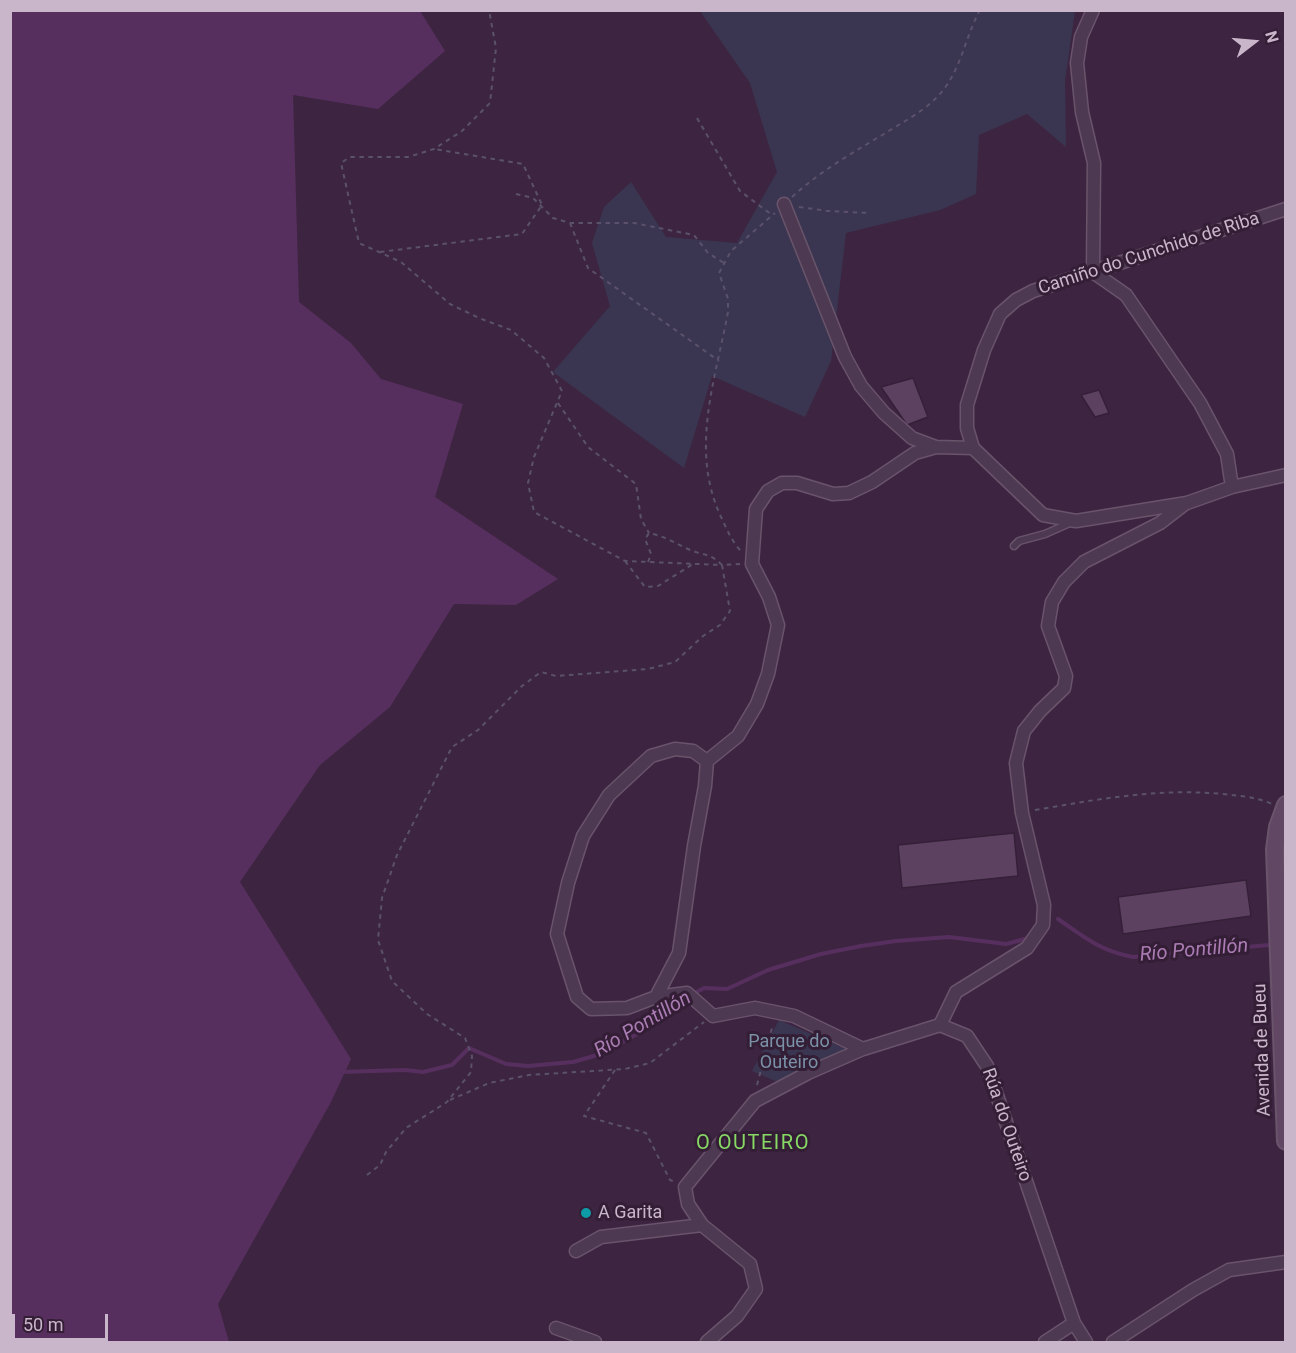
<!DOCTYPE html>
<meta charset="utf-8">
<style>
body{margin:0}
#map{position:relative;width:1296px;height:1353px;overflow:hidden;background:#3d2541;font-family:Roboto,sans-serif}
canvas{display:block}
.frame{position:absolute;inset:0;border:12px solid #c9b6cb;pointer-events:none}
.north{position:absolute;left:1224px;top:12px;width:60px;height:60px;-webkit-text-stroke:4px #331e36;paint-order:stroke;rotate:74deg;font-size:16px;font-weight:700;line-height:24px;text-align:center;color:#c9b6cb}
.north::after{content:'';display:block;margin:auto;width:21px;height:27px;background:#c9b6cb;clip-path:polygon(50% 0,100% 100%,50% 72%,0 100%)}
.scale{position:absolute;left:12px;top:1314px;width:96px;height:27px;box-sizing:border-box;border:3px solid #c9b6cb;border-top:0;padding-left:8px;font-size:18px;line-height:21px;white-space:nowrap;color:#c9b6cb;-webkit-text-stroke:4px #331e36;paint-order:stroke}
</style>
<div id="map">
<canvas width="1296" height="1353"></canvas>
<div class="frame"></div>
<div class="north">N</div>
<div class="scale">50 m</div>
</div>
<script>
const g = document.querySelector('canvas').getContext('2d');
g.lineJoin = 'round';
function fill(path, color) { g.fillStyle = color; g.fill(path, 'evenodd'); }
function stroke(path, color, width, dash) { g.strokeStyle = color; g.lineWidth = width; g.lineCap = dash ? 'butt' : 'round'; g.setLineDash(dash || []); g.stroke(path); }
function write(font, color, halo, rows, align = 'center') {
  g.font = font + ' Roboto,sans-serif'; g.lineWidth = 6; g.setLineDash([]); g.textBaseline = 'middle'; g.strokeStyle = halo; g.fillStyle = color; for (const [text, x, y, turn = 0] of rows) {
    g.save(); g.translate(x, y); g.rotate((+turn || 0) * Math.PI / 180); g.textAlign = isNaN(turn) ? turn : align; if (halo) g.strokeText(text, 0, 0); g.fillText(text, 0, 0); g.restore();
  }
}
fill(new Path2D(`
 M700 11H1075L1065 81 1066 147 1027 114 979 135 976 194 940 210 846 233 831 361 805 417 712 376 684 468 553 372 610 306 592 243 604 207 631 182 666 237 737 243 777 172 750 83Z
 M779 1020 848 1050 780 1083 752 1071Z`), '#3a3651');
fill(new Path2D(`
 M10 11H420L445 51 378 109 293 95 299 302 351 343 381 379 463 404 435 497 558 579 516 605 454 604 390 707 320 765 240 882 351 1059 331 1102 218 1304 229 1342H11Z`), '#572f5e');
stroke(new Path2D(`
 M1058 919C1084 937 1100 951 1133 957L1269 945
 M340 1072 405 1070 423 1072 452 1065 469 1048 506 1064 528 1066 573 1062 601 1054 637 1034 687 1001 693 994 704 988 727 989 768 970 821 954 861 946 896 941 949 937 1006 944 1029 938`), '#572f5e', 4);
const building = new Path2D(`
 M913 378 928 417 907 425 881 387Z
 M1099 390 1109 413 1095 417 1081 395Z
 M1014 833 1018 876 902 888 898 845Z
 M1246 880 1251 916 1123 934 1118 897Z`);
fill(building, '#5c4161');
stroke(building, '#352038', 1.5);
const service = new Path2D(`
 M1014 546 1019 541 1045 534 1072 522`);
const minor = new Path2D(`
 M1093 10 1081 37 1077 63 1082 112 1094 163 1093 272
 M784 204 845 357 861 386 884 413 912 438 936 447
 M1286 209 1033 291 1016 300 1000 314 984 350 967 405V428L973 448 1043 515 1076 521 1187 503 1232 487 1286 475
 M1093 272 1126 295 1200 403 1227 454 1232 487
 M707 761 693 751 675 749 651 756 609 795 583 836 568 883 557 934 577 997 591 1009 627 1008 656 997 687 993 713 1016 755 1008 794 1016 863 1049
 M707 761 738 736 757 704 768 674 778 625 769 597 752 564 756 509 768 491 782 483H797L833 494 849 493 872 482 915 453 936 447 973 448
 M656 997 679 953 694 846 705 786 707 761
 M940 1025 956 992 1027 948 1043 925 1044 905 1022 813 1016 763 1024 731 1040 711 1064 688 1066 676 1048 626 1052 602 1064 582 1084 562 1160 523 1186 503
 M576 1251 601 1237 702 1225
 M556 1328 595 1342
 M707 1342 737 1316 756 1289 750 1264 702 1225 688 1204 685 1187 755 1101 808 1073 863 1049 940 1025 967 1036 987 1066 1074 1323
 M1045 1342 1074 1323 1086 1342
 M1113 1342 1193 1290 1229 1270 1286 1262`);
const secondary = new Path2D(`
 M1286 805 1278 827 1275 849 1286 1141`);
stroke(service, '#69546b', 9);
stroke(minor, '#69546b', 15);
stroke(secondary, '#69546b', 20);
stroke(new Path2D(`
 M697 118 740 191 772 215
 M516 194 533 198 553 218 570 223H634L694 235 708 253 724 263
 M792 197C819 172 852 153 884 134 901 123 923 112 937 97 961 73 964 39 980 10
 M799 207 828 211 869 213
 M570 223 588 268 719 361
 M380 252 522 234 542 205 523 164 435 149
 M558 403 588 447 636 484 641 519 649 533
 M740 550C732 541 727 530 722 519 689 451 715 382 728 312V299L719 273 731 251 775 213
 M625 561 645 587 658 586 693 564
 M648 562 651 554 645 539 649 533C664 536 675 543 688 549 703 556 709 552 722 565L740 564
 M1035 810C1099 799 1158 788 1223 794 1241 796 1256 797 1272 804
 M615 1070 584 1116 646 1133 670 1180 675 1182
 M757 1085 773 1024
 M450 1100 489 1083 529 1075 625 1069 650 1063 704 1022
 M367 1175 380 1165 386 1152 406 1128 447 1102 471 1072 472 1056 465 1038 427 1014 392 981 378 940 382 898 397 855 452 747 478 730 522 686 541 672 556 676 648 669 675 662 703 636 720 625 730 611 722 565 625 561 534 512 528 483 534 457 562 391 544 358 511 330 479 318 450 304 401 262 359 243 341 163 350 157H408L434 149 462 131 490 103 496 48 489 10`), '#5b516a', 2, [4.5, 4.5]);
stroke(service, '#4d3951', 6);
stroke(minor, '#4d3951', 12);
stroke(secondary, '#614764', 16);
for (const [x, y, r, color] of [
 [586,1213,6,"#0f9aa8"]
]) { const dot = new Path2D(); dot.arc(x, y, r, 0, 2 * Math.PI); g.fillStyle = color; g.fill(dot); stroke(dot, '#331e36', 2); }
write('18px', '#c9b6cb', '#331e36', [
 ["Camiño do Cunchido de Riba",1149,254,-18],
 ["Avenida de Bueu",1263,1050,-92],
 ["Rúa do Outeiro",1006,1125,71]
]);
write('18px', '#7b91a7', '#331e36', [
 ["Parque do",789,1042],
 ["Outeiro",789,1063]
]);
write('18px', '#c9b6cb', '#331e36', [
 ["A Garita",598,1213]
], 'left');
write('italic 20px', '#aa7cb3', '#331e36', [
 ["Río Pontillón",1194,951,-5],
 ["Río Pontillón",643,1025,-31]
]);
g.letterSpacing = '1.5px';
write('20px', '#87d864', '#331e36', [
 ["O OUTEIRO",753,1144]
]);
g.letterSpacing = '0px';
</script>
